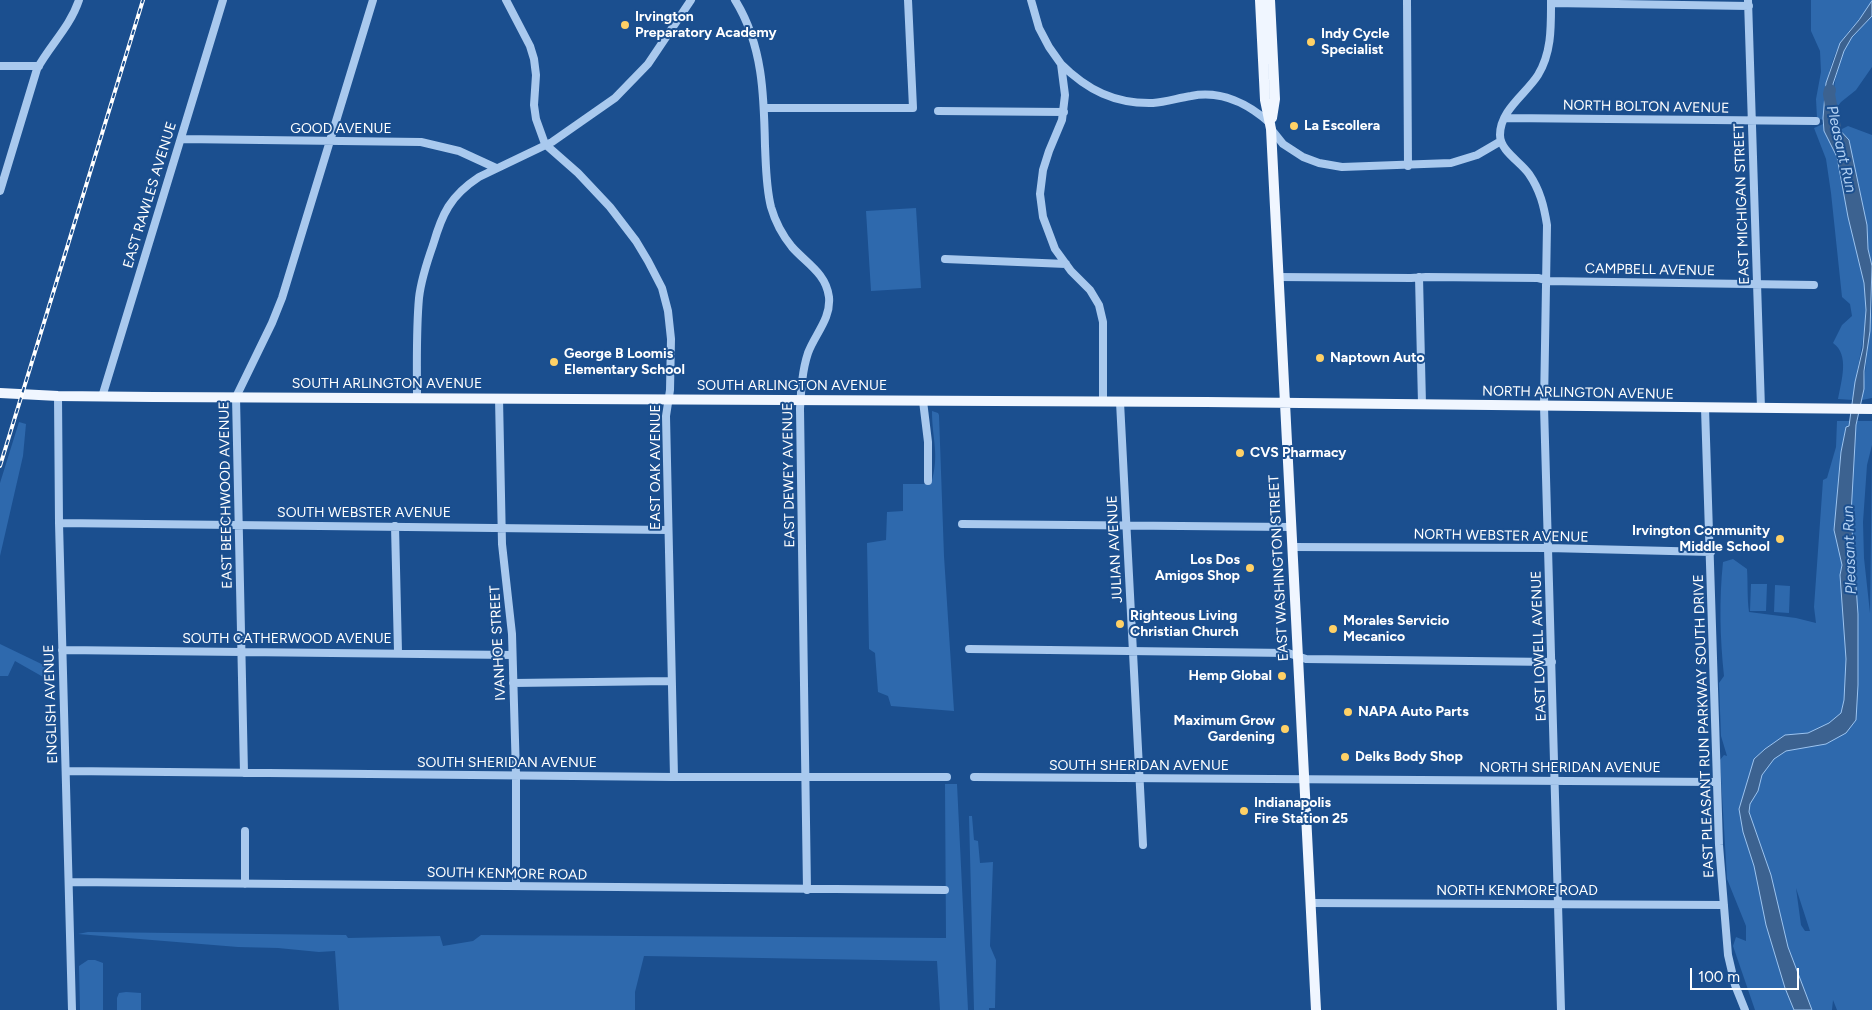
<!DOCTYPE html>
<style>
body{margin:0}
#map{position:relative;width:1872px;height:1010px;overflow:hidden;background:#1b4f8f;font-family:Figtree,sans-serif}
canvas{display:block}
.scale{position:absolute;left:1690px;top:968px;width:109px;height:22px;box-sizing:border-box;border:2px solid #fff;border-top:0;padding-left:6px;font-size:15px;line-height:18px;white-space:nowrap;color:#fff;-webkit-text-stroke:4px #1b4f8f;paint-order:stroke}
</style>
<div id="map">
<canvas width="1872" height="1010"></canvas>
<div class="scale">100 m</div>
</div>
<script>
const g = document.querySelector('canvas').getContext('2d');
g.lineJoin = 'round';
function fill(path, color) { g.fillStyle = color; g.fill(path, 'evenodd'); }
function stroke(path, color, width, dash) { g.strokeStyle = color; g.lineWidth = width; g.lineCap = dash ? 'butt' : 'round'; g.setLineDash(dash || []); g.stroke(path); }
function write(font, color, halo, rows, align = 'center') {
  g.font = font + ' Figtree,sans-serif'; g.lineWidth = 4; g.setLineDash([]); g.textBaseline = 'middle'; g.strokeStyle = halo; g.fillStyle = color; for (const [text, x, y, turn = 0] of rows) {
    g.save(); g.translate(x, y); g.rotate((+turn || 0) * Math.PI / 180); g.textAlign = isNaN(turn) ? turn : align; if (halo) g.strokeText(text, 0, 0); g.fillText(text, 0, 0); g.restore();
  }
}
fill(new Path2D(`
 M1811 0H1872C1865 17 1849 28 1840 44 1827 67 1825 94 1823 120L1817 118 1816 99 1821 72 1820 51 1811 31Z
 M1872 16V67L1856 90 1841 102 1831 115C1833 89 1837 57 1853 36 1859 29 1866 22 1872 16Z
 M1823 124C1824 137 1834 146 1838 159 1842 177 1845 196 1848 215 1853 238 1860 260 1864 282 1871 322 1857 361 1853 400L1838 399C1841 381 1850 355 1833 343L1842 325 1852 316 1850 304 1842 297 1831 193 1826 159 1814 128Z
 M1848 126 1872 135V266L1868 249 1867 225 1849 140 1840 130Z
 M916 208 921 288 871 291 866 211Z
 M1872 308V398L1862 400Z
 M932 411 938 413 939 415 944 556 954 711 891 706 888 696 878 692 875 653 869 649 867 543 886 540 887 512 903 511V484H931C940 454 932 440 932 411Z
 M1837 421H1850L1847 447 1843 459 1837 529 1843 549 1845 563 1843 580 1848 610 1847 621 1856 620 1849 523 1856 425 1857 421H1872V445L1867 465 1863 522 1864 558 1870 613 1872 454V1010H1837L1833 1000 1832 1010H1810L1792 969 1782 933 1775 895 1760 847 1747 813 1748 804 1752 799 1747 792 1741 813 1743 824 1757 869 1777 961 1794 1010H1755L1733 946 1736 937 1746 941V926L1727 879 1720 760 1724 755 1727 756 1721 736 1719 683 1724 676C1720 638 1719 600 1723 562L1733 559 1747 569C1748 583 1747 597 1749 612L1796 618 1816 623 1814 607 1823 480 1827 478 1836 447ZM1796 888 1810 931H1805L1801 925Z
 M19 422 26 424 23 456 0 556V483Z
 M1751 584H1767L1766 611H1750Z
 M1775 585 1790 586 1789 613 1774 612Z
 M0 644 56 671 52 682 15 661 8 676H0Z
 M945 784H957L968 1010H940L937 961 644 956 635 992V1010H339L335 951 319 952 278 948 238 947 78 934 88 932 346 935 348 938 440 936 443 946 473 941 481 935 946 938Z
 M969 816H972L974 840 978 841 980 863 993 862 990 946 996 960 995 1008H989V1010H974Z
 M88 960H95L103 963V1010H80L79 966Z
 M126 992 141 993V1010H117V998L119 993Z`), '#2e69ad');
const water = new Path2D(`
 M1872 1V16L1852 37 1844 51 1833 84 1831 115 1836 126 1849 140 1867 225 1868 249 1872 266 1870 331 1864 371V389L1856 425 1851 515 1858 614V685L1856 720 1846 733 1826 744 1786 751 1774 759 1762 775 1758 791 1750 804 1749 812 1771 875 1788 947 1812 1010H1794L1785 988 1766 925 1754 866 1743 832 1739 809 1754 759 1765 749 1785 735 1808 733 1829 723 1841 713 1844 700 1846 659 1840 575 1842 565 1834 530 1841 452 1846 427 1849 426 1855 382 1863 348 1866 310 1864 283 1848 217 1837 157 1824 131 1823 118 1826 83 1840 43 1859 20Z`);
fill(water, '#3c6290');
stroke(water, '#9cc4f0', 1);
stroke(new Path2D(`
 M1830 90 1829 94 1837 139`), '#3c6290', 12);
stroke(new Path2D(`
 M506 0 530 46 534 59 536 75 534 105 536 119 545 144 578 173 610 207 636 241 648 261 662 288 668 311 671 339 670 390 666 416 674 777
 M735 0C763 45 764 96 765 146 766 167 766 187 771 207 775 221 783 236 792 247 806 263 826 273 829 297 831 319 815 334 808 353 802 371 801 391 800 409L807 890
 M1031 0 1039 28 1049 47 1061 64 1065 95 1062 120 1049 151 1043 170 1040 194 1043 217 1055 249 1071 271 1090 290 1099 305 1103 322V402
 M1407 0 1408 166
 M1551 0C1551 26 1552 52 1538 75 1526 94 1500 110 1500 135 1500 151 1521 162 1529 174 1540 190 1544 206 1547 225L1544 406 1561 1010
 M1748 0 1761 408
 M1551 3 1749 6
 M1061 64C1087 90 1115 104 1153 103 1166 102 1178 98 1191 96 1221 90 1249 104 1271 124
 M0 66H39
 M764 108H913L908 0
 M938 111 1064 112
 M1505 118 1816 121
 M1271 129 1283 144 1303 157 1319 163 1342 167 1451 163 1477 155 1501 141
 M181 139 421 142 459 151 496 168
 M0 191 37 69C50 45 70 27 79 0
 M945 259 1066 264
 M1278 277 1411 278 1426 277 1538 278 1546 280
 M1419 277 1422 404
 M1546 281 1814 285
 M58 396 59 523 72 1010
 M102 397 223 0
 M417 398C417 365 416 331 419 298 421 280 427 262 433 245 442 214 450 196 479 177L552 142 615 98 648 64 691 0
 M499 398 502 544 512 634 516 775V886
 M923 401 928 442V481
 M1120 402 1143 845
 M1705 408 1719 845 1728 955 1735 985 1745 1010
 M59 523 668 530
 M962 524 1290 527
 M395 526 398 652
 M1292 547 1548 548 1711 552
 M969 649 1288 653 1306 659 1552 662
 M62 650 512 655
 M513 683 671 681
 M66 771 674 777H947
 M244 773 236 397 272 323 282 298 373 0
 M974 777 1717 782
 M69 882 945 890
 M245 884V831
 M1310 903 1724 905`), '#a9c9ee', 8);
stroke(new Path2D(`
 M1260 0 1265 100 1271 129 1316 1010
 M1270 0 1275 99 1272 118
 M0 393 58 396 153 397 1206 402 1872 409`), '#f0f6ff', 10);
const rail = new Path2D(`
 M0 466 143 0`);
stroke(rail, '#fff', 4);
stroke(rail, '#1b4f8f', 2, [5.5]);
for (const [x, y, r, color] of [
 [625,25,5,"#ffd166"],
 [1311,42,5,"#ffd166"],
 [1294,126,5,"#ffd166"],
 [1320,358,5,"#ffd166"],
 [554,362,5,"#ffd166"],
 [1240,453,5,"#ffd166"],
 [1780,539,5,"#ffd166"],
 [1250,568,5,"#ffd166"],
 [1120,624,5,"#ffd166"],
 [1333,629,5,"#ffd166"],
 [1282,676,5,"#ffd166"],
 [1348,712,5,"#ffd166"],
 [1285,729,5,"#ffd166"],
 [1345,757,5,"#ffd166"],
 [1244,811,5,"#ffd166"]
]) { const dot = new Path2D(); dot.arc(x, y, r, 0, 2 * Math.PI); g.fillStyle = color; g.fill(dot); stroke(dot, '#1b4f8f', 2); }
write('bold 14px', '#fff', '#1b4f8f', [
 ["Irvington",635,17],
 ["Preparatory Academy",635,33],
 ["Indy Cycle",1321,34],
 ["Specialist",1321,50],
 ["La Escollera",1304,126],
 ["George B Loomis",564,354],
 ["Elementary School",564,370],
 ["Naptown Auto",1330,358],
 ["CVS Pharmacy",1250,453],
 ["Irvington Community",1770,531,"right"],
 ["Middle School",1770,547,"right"],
 ["Los Dos",1240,560,"right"],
 ["Amigos Shop",1240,576,"right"],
 ["Righteous Living",1130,616],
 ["Christian Church",1130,632],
 ["Morales Servicio",1343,621],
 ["Mecanico",1343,637],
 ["Hemp Global",1272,676,"right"],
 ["NAPA Auto Parts",1358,712],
 ["Maximum Grow",1275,721,"right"],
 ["Gardening",1275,737,"right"],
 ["Delks Body Shop",1355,757],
 ["Indianapolis",1254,803],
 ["Fire Station 25",1254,819]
], 'left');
write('14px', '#fff', '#1b4f8f', [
 ["NORTH BOLTON AVENUE",1646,107,1],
 ["GOOD AVENUE",341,129],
 ["EAST RAWLES AVENUE",150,195,-73],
 ["EAST MICHIGAN STREET",1742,204,-92],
 ["CAMPBELL AVENUE",1650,270,1],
 ["SOUTH ARLINGTON AVENUE",387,384],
 ["SOUTH ARLINGTON AVENUE",792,386],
 ["NORTH ARLINGTON AVENUE",1578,393,1],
 ["EAST OAK AVENUE",656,467,-90],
 ["EAST DEWEY AVENUE",789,475,-91],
 ["EAST BEECHWOOD AVENUE",226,495,-91],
 ["SOUTH WEBSTER AVENUE",364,513],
 ["NORTH WEBSTER AVENUE",1501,536,1],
 ["JULIAN AVENUE",1115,549,-93],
 ["EAST WASHINGTON STREET",1279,568,-93],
 ["SOUTH CATHERWOOD AVENUE",287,639],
 ["IVANHOE STREET",498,643,-93],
 ["EAST LOWELL AVENUE",1539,646,-92],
 ["ENGLISH AVENUE",51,704,-92],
 ["EAST PLEASANT RUN PARKWAY SOUTH DRIVE",1704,726,-92],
 ["SOUTH SHERIDAN AVENUE",507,763],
 ["SOUTH SHERIDAN AVENUE",1139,766],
 ["NORTH SHERIDAN AVENUE",1570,768],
 ["SOUTH KENMORE ROAD",507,874,1],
 ["NORTH KENMORE ROAD",1517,891]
]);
write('italic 15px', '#b5d3f5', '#1b4f8f', [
 ["Pleasant Run",1841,149,77],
 ["Pleasant Run",1850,550,-92]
]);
</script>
